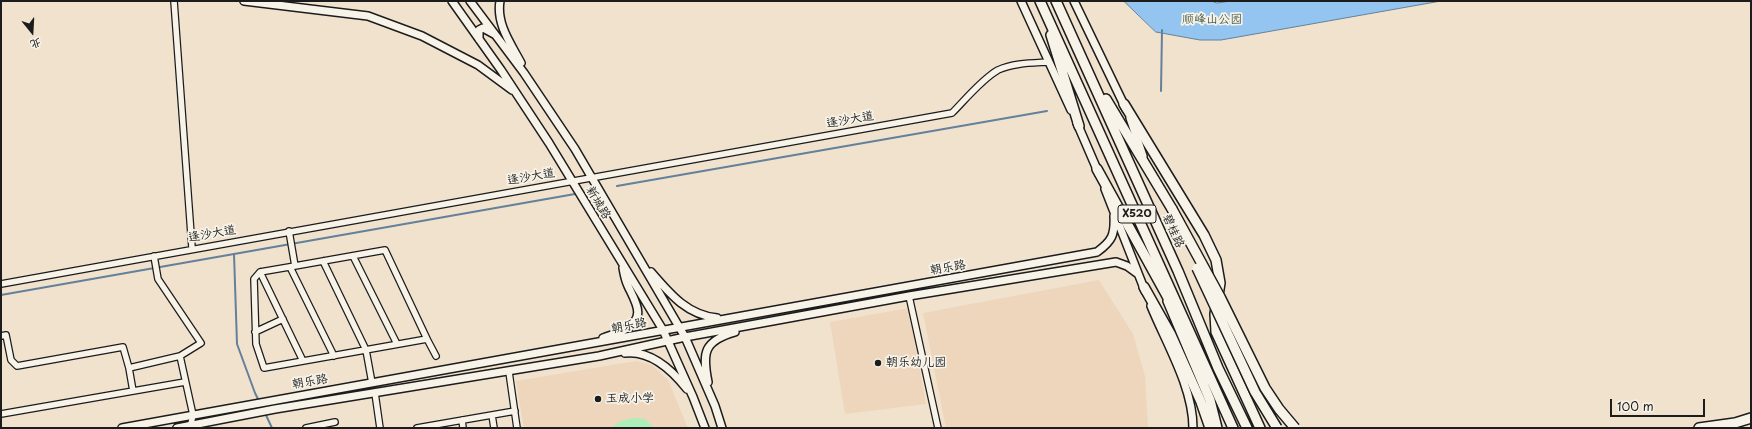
<!DOCTYPE html>
<meta charset="utf-8">
<style>
body{margin:0}
#map{position:relative;width:1752px;height:429px;overflow:hidden;background:#f1e2ce;font-family:"Playpen Sans","LXGW WenKai TC",sans-serif}
canvas{display:block}
.frame{position:absolute;inset:0;border:2px solid #1c1c1c;pointer-events:none}
.north{position:absolute;left:12px;top:12px;width:40px;height:40px;-webkit-text-stroke:3px #f7f3e8;paint-order:stroke;rotate:162deg;font-size:11px;font-weight:700;line-height:16px;text-align:center;color:#1c1c1c}
.north::after{content:'';display:block;margin:auto;width:14px;height:18px;background:#1c1c1c;clip-path:polygon(50% 0,100% 100%,50% 72%,0 100%)}
.scale{position:absolute;left:1610px;top:399px;width:95px;height:18px;box-sizing:border-box;border:2px solid #1c1c1c;border-top:0;padding-left:5px;font-size:12px;line-height:14px;white-space:nowrap;color:#1c1c1c;-webkit-text-stroke:3px #f7f3e8;paint-order:stroke}
</style>
<div id="map">
<canvas width="1752" height="429"></canvas>
<div class="frame"></div>
<div class="north">北</div>
<div class="scale">100 m</div>
</div>
<script>
const g = document.querySelector('canvas').getContext('2d');
g.lineJoin = 'round';
function fill(path, color) { g.fillStyle = color; g.fill(path, 'evenodd'); }
function stroke(path, color, width, dash) { g.strokeStyle = color; g.lineWidth = width; g.lineCap = dash ? 'butt' : 'round'; g.setLineDash(dash || []); g.stroke(path); }
function write(font, color, halo, rows, align = 'center') {
  g.font = font + ' "Playpen Sans","LXGW WenKai TC",sans-serif'; g.lineWidth = 3.5; g.setLineDash([]); g.textBaseline = 'middle'; g.strokeStyle = halo; g.fillStyle = color; for (const [text, x, y, turn = 0] of rows) {
    g.save(); g.translate(x, y); g.rotate((+turn || 0) * Math.PI / 180); g.textAlign = isNaN(turn) ? turn : align; if (halo) g.strokeText(text, 0, 0); g.fillText(text, 0, 0); g.restore();
  }
}
fill(new Path2D(`
 M1099 280 1133 334 1145 376 1148 428H946L923 313Z
 M909 308 926 404 845 414 830 322Z
 M636 361 652 365 668 380 688 428H524L516 381Z`), '#edd6bc');
fill(new Path2D(`
 M636 418 645 419 654 428H613C617 421 628 419 636 418Z`), '#abefb9');
const water = new Path2D(`
 M1124 1H1211L1217 3 1231 1H1441L1221 40H1200L1156 32Z`);
fill(water, '#93c5f0');
stroke(water, '#63819b', 1);
stroke(new Path2D(`
 M1161 91 1162 30
 M617 186 1047 111
 M234 254 237 344 255 393 263 409
 M1 295 575 194
 M265 413 272 428`), '#63819b', 2);
const minor = new Path2D(`
 M174 1 192 248
 M289 231 295 266 260 272 254 279 256 344 264 368 427 339 385 250 295 266
 M154 256 158 279 201 343 180 356 193 415 190 428
 M353 256 397 344
 M323 261 366 350 372 383
 M290 267 334 356
 M260 272 303 361
 M1 284 952 113C965 100 982 79 998 70 1013 63 1032 63 1048 62
 M909 296 938 428
 M255 332 283 319
 M1 336 6 335 11 360 17 366 123 347 129 368 180 356
 M427 339 436 356
 M129 368 133 391
 M509 372 517 428
 M375 393 380 428
 M1 414 185 382
 M492 415 494 428
 M462 420 463 428
 M306 428 335 422
 M417 428 515 411`);
const tertiary = new Path2D(`
 M244 1 368 16 422 36 478 65 512 90
 M452 1 501 70 549 143 663 330 693 397 705 428
 M470 1 524 73 575 149 685 337 715 406 722 428
 M500 1C496 24 511 44 521 63
 M1021 1 1071 110
 M1074 1 1126 109
 M479 39V30L483 28 494 34
 M1130 118 1143 156
 M1077 123 1099 174
 M1105 189 1145 291
 M651 272C670 294 687 315 717 318
 M1151 306C1166 343 1193 387 1193 428
 M603 338C610 335 617 334 624 330 647 318 636 303 628 286 625 280 624 274 623 268
 M625 353C651 350 672 370 687 389
 M708 382C702 352 704 341 735 332
 M122 428 1097 252C1112 241 1115 235 1114 216
 M177 428 275 409 599 356 685 337 909 296 1116 262 1127 266 1138 274`);
const trunk = new Path2D(`
 M1040 1 1233 428
 M1056 1 1178 271 1218 368 1247 428
 M1051 35 1079 126
 M1106 99 1172 209
 M1124 104 1204 235 1216 260 1220 283 1215 314 1216 332 1260 428
 M1097 169 1172 305
 M1144 287 1171 335 1201 402 1210 428
 M1168 301 1210 400 1217 428
 M1699 428 1735 423 1751 418`);
stroke(minor, '#1c1c1c', 8);
stroke(tertiary, '#1c1c1c', 10);
stroke(trunk, '#1c1c1c', 12);
stroke(minor, '#f7f3e8', 5.5);
stroke(tertiary, '#f7f3e8', 7);
stroke(trunk, '#f7f3e8', 9);
const trunkBridge = new Path2D(`
 M1172 209 1220 297 1265 388 1279 409 1295 428
 M1197 268 1255 392 1277 428`);
stroke(trunkBridge, '#1c1c1c', 12, []);
stroke(trunkBridge, '#f7f3e8', 9);
for (const [x, y, r, color] of [
 [878,363,4,"#1c1c1c"],
 [598,399,4,"#1c1c1c"]
]) { const dot = new Path2D(); dot.arc(x, y, r, 0, 2 * Math.PI); g.fillStyle = color; g.fill(dot); stroke(dot, '#f7f3e8', 1.5); }
for (const [x, y, w] of [
 [1137,214,38]
]) { const box = new Path2D(); box.roundRect(x - w / 2, y - 9, w, 18, 3); g.fillStyle = '#f7f3e8'; g.fill(box); stroke(box, '#1c1c1c', 1); }
write('bold 11px', '#1c1c1c', null, [
 ["X520",1137,214]
]);
write('12px', '#475b4b', '#f7f3e8', [
 ["顺峰山公园",1212,20]
]);
write('12px', '#1c1c1c', '#f7f3e8', [
 ["逢沙大道",850,120,-10],
 ["逢沙大道",531,177,-10],
 ["新城路",598,203,59],
 ["碧桂路",1173,231,66],
 ["逢沙大道",212,234,-10],
 ["朝乐路",948,268,-10],
 ["朝乐路",629,326,-11],
 ["朝乐路",310,382,-10]
]);
write('12px', '#1c1c1c', '#f7f3e8', [
 ["朝乐幼儿园",886,363],
 ["玉成小学",606,399]
], 'left');
</script>
